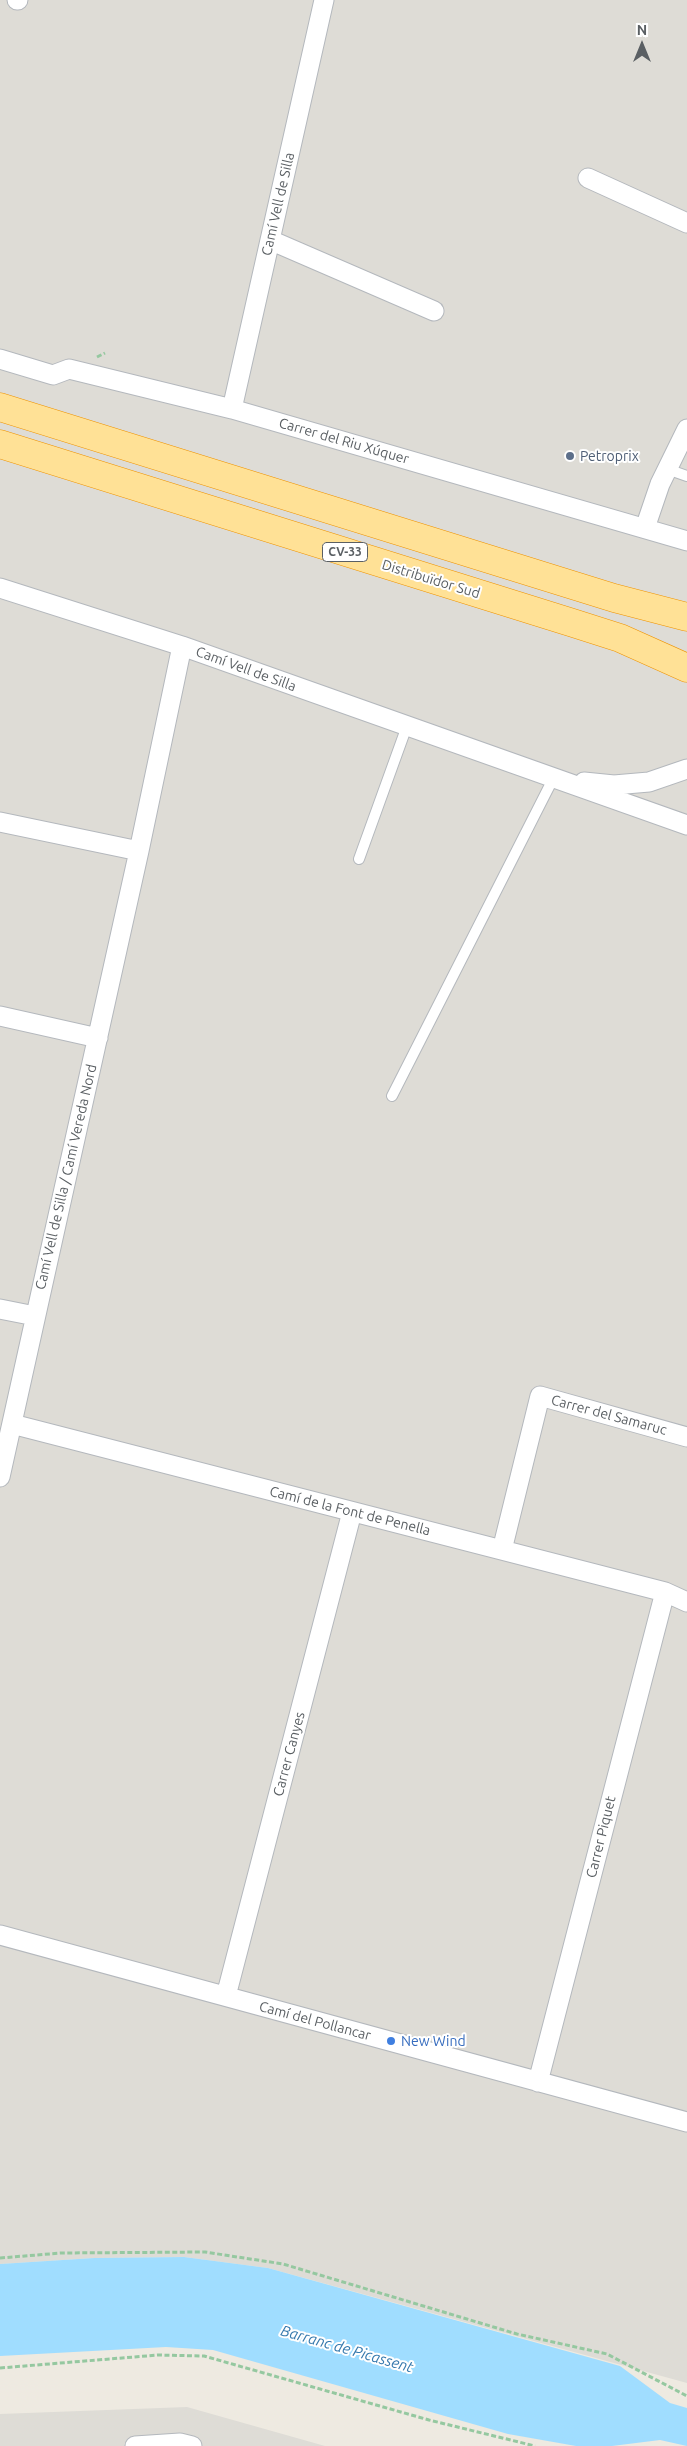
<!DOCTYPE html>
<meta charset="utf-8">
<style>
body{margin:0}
#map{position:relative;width:687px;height:2446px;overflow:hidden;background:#eeeae1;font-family:Ubuntu,sans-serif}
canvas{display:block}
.north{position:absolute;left:617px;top:20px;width:50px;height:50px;-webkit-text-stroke:4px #fff;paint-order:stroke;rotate:0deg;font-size:14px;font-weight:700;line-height:20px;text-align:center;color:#5a5f63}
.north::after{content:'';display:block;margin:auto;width:18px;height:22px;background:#5a5f63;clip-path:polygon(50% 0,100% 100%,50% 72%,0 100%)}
</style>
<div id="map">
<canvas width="687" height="2446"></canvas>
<div class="north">N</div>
</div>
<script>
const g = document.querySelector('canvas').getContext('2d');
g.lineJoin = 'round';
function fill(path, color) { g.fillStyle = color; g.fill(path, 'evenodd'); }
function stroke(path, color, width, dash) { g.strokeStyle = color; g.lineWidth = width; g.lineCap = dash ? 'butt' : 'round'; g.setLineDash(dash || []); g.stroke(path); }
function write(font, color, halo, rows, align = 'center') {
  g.font = font + ' Ubuntu,sans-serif'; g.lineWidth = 4; g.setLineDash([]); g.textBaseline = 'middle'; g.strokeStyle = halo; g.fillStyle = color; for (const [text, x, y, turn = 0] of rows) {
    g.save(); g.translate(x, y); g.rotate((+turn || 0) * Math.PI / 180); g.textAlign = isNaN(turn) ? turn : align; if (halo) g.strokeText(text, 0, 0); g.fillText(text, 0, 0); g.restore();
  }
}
fill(new Path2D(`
 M0 0H687V2383L268 2268 184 2257 94 2258 0 2264Z
 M187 2407 325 2446H0V2414Z`), '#dedcd6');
fill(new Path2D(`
 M184 2257 268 2268 620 2366 670 2403 687 2408V2446L660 2440 612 2446H576L508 2434 213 2350 166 2347 0 2356V2264L94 2258Z`), '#a0ddff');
const service = new Path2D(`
 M667 469 687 476
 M359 859 407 726
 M392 1096 553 779`);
const minor = new Path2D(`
 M17 0H18
 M588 178 687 223
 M270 240 434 311
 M0 359 53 375 69 369 232 409 687 541
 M232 409 324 0
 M645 528 660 484 687 429
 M0 588 182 646 687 825
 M584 782 614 785 649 782 687 769
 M0 822 139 851
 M0 1016 98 1038
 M0 1309 35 1316
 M12 1424 665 1592 687 1602
 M0 1477 139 851 182 646
 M502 1550 540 1396 687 1437
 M0 1935 687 2122
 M226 1996 352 1512
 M538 2082 665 1592
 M135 2446 180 2443 192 2446`);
const trunk = new Path2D(`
 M0 407 614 598 687 617
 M0 444 573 623 620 638 687 668`);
stroke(service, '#b4b8bd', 12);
stroke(minor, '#b4b8bd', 21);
stroke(trunk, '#ef9300', 29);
stroke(new Path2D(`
 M97 357 105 353
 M0 2258 61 2253 205 2252 283 2264 517 2334 607 2354 687 2396
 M0 2368 158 2355 204 2356 429 2420 535 2446`), '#95c8a0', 3, [5, 2.5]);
stroke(service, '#fff', 10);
stroke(minor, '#fff', 19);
stroke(trunk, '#ffe196', 28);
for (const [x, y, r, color] of [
 [570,456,5,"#5c6f8a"],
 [391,2041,5,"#3f7fe0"]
]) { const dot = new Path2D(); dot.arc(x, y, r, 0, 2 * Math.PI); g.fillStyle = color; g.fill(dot); stroke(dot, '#fff', 2); }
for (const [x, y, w] of [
 [345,552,45]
]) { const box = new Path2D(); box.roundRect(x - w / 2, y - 9.5, w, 19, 4); g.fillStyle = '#fff'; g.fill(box); stroke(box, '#5a5f63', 1); }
write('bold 12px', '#5a5f63', null, [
 ["CV-33",345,552]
]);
write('14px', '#5a5f63', '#fff', [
 ["Camí Vell de Silla",278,204,-77],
 ["Carrer del Riu Xúquer",344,441,16],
 ["Distribuïdor Sud",431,579,17],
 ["Camí Vell de Silla",246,669,20],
 ["Camí Vell de Silla / Camí Vereda Nord",66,1177,-77],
 ["Carrer del Samaruc",609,1415,15],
 ["Camí de la Font de Penella",350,1511,14],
 ["Carrer Canyes",289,1754,-75],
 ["Carrer Piquet",601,1837,-76],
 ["Camí del Pollancar",315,2021,15]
]);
write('14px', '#4e5e75', '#fff', [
 ["Petroprix",580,456]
], 'left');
write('14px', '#366cbe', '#fff', [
 ["New Wind",401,2041]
], 'left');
write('italic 15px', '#3679ad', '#fff', [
 ["Barranc de Picassent",347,2349,16]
]);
</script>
